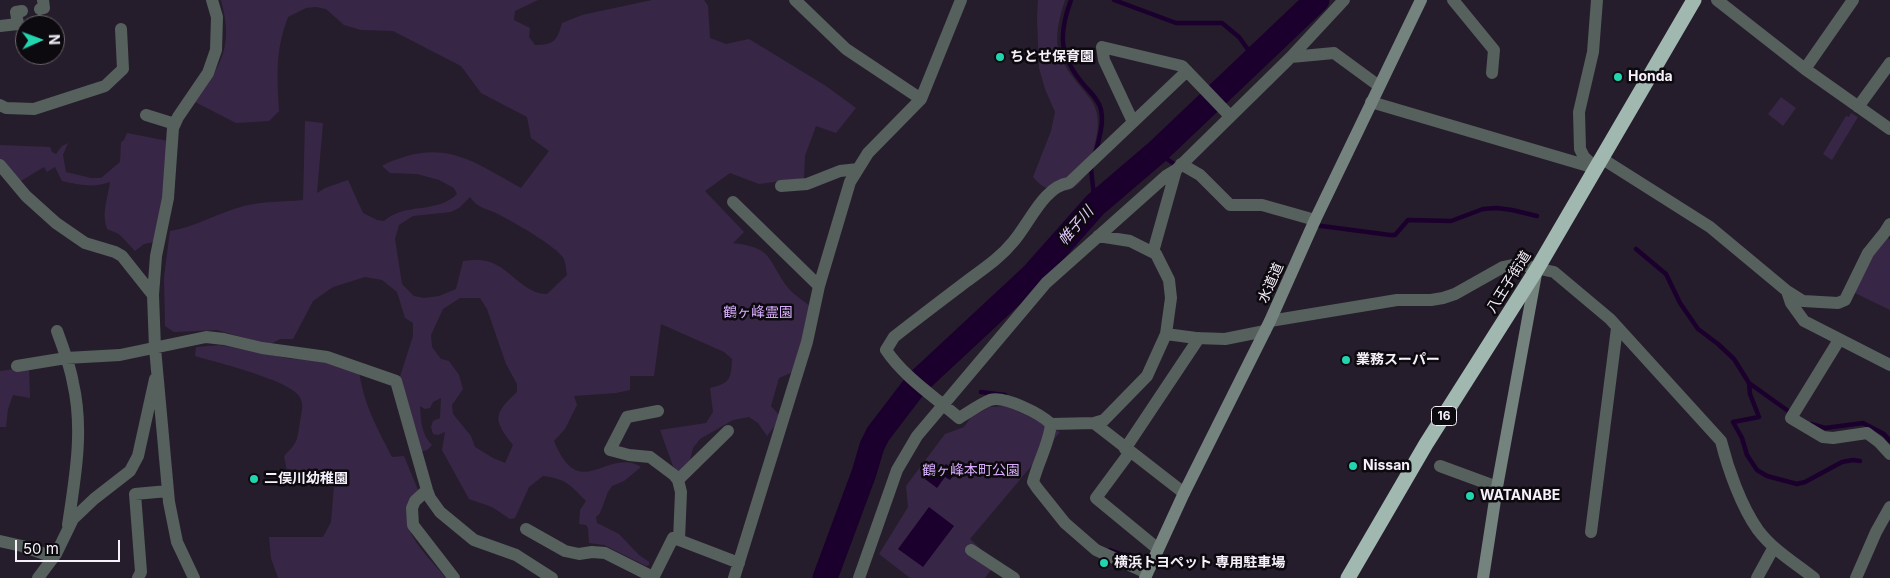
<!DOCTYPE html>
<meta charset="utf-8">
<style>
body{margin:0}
#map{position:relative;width:1890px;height:578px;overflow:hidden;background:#251d2b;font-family:Inter,sans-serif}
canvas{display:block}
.north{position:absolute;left:15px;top:15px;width:50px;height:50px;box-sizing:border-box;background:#0c090f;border:1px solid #6a656d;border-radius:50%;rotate:88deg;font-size:14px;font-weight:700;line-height:20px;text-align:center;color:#f6f0fb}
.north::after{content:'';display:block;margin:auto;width:18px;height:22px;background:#22d5af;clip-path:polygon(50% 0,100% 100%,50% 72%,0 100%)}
.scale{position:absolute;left:15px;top:540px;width:105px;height:22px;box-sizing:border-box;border:2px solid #f6f0fb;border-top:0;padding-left:6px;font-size:15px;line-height:18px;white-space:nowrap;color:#f6f0fb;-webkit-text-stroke:4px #0c090f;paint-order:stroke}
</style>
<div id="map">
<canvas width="1890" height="578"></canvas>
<div class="north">N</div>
<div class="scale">50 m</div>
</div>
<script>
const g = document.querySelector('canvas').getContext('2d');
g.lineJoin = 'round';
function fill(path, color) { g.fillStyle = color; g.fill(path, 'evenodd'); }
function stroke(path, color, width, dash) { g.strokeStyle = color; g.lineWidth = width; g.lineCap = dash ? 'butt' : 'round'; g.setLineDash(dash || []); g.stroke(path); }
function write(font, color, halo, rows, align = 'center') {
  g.font = font + ' Inter,"Noto Sans JP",sans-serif'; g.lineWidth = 5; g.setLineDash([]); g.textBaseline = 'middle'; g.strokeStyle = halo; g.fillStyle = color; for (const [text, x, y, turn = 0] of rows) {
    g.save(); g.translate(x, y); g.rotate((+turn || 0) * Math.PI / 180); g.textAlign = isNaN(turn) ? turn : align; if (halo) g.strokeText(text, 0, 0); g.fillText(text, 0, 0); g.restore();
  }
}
fill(new Path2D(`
 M221 0H538L515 11 514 20 530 28 529 37 535 45C554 45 557 41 562 23L582 15 652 0H704L708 6 710 38 726 44 749 39 826 86 856 108 836 133 816 126 805 156 804 178 759 184 730 173 705 191 744 232 733 243C771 248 766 255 785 284 791 293 803 300 811 307L793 372 779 378 771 406 779 415 777 423 767 436 758 423 749 417 733 420 700 439 693 448 690 460 681 475 673 466 660 430 706 423 713 412 710 388C730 383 731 380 732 359L724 352 661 324 654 376H630V390L616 393 574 396 577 405 565 429 554 441C580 505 607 446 641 467L624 481 612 486 608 492 600 513 596 517 597 523 619 534 639 555 649 562V565L646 566 604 545 589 543 588 528 586 525 579 524 580 510 586 501C570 485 567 479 543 476L529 487 515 518 510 519 492 507 469 499 442 450 445 432 438 435 433 434 431 427 433 421 440 418 441 398 433 402 430 408 425 409 420 406C421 421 421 434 432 445L427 450 419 452 396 389 413 336V323L405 318 397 292 382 280 365 277 333 287 313 301 293 339H280L269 345 217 330 174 332 165 326 164 277 170 231C196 227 219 212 244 206 263 201 283 202 303 200L305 121 323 123 317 193 325 188 348 180 363 213 377 220 384 221C405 202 438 214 457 194L454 188 439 180 417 174 390 173 382 166C390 161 398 159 407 156 453 143 482 167 521 188L549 151 531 138 527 117 481 93 461 66 393 31 361 30 344 25 326 9 316 7 306 8 288 17C275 52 277 75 279 111L269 121 236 123 195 102C221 64 234 48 221 0ZM470 197C478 209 489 209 500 215 515 223 552 244 562 256 566 261 566 269 567 275L547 294C524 294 511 269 490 262 481 259 472 260 463 261L456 289 439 296 424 298 414 296 402 284 395 239 399 225 413 216 451 212 459 208ZM460 298H480L487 309 506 364 517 384V392C493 414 493 420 513 445L505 463 493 458 475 447 471 436 453 414 452 405 463 389 459 375 449 361 441 359 432 347 431 335 443 309Z
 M1038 0H1065C1060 16 1055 32 1058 49 1060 59 1066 67 1072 76 1078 84 1085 92 1091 100 1105 120 1094 147 1088 167 1084 179 1076 191 1062 191 1051 192 1040 186 1033 177L1051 131 1055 112 1045 89 1039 68 1037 19Z
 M1781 97 1796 108 1783 126 1768 114Z
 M1851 113 1858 117 1832 160 1823 154 1846 116 1849 117Z
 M127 133 168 141 164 188 154 242 144 244 135 251 119 234 107 229C101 213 108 198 110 182 94 188 79 185 62 181L55 167 47 172 44 167 19 182 0 161V145L50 147 52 152 56 154 62 146 68 143 63 155 66 172 91 178H101L120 162 121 142 124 140Z
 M1887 237 1890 240V310L1853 292 1869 255Z
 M220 345 291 359 326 360 359 370C363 404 377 427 392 457L404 456 418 490C415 500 409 513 409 524 408 539 436 565 446 578H278L271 558 269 537H323L331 522 335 473 287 471 284 456C298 442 297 441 300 422 301 414 305 404 299 396 289 380 215 362 195 356L196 347Z
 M29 367 30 398 13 395 8 409 6 427H0V371Z
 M1008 406 1060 432 970 539 996 563 985 578H910L879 554 908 507 906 486 945 434 964 427 971 417 990 407Z`), '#382646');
fill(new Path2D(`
 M946 464 956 472 950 480 945 477 937 488 925 479 935 466 940 470Z
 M929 507 954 526 923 567 898 549Z`), '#1b002d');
stroke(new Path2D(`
 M1071 0C1058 35 1059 56 1084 85 1090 92 1099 100 1101 110 1104 124 1099 138 1096 152
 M1114 0 1176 23H1222L1239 37 1254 58
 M1157 152 1177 166
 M1093 164 1091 169 1095 205
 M1314 225 1390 235H1395L1408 220 1451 221 1483 209 1497 208 1512 210 1537 216
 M1636 249 1666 274 1680 303 1698 329 1718 344 1734 359 1749 383 1791 413
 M1749 383 1750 394 1759 417 1733 422 1742 438 1747 455 1757 470 1767 476 1797 484 1805 482 1842 462 1853 460 1860 461
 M981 392 1005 395
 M1811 424 1825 428 1863 423 1884 434 1890 441
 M857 511 864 473
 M1110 550 1139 561`), '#1b002d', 4.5);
stroke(new Path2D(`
 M825 578 864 473 872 446 878 434 917 383 1032 276 1095 205 1157 152 1317 0`), '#1b002d', 25);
stroke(new Path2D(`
 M795 0 846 49 921 99
 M1453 0 1494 50 1492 73
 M1717 0 1805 69 1890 129
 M40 9 44 8 43 0
 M0 26 18 24 16 12 22 11
 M1291 57 1344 0
 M1805 69 1853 0
 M1371 102 1595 168
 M0 105 6 108 34 109 105 86 123 69 121 29
 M1858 107 1890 63
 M146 115 175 124
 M1133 122 1104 60 1102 47 1182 66 1230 116
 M1601 158 1710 227 1787 291 1803 301 1838 303 1845 300 1868 253 1885 232 1890 224
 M1181 164 1200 175 1230 205H1262L1315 220
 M0 165 26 196 56 223 85 243 115 252 122 256 153 295
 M1594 166 1584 157 1580 149 1579 112 1593 52 1597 0
 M781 186 807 184 840 171 858 169
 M733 202 819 286
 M1153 252 1176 170
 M1787 291 1791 303 1804 321 1890 365
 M1270 321 1397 300H1431L1443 298 1455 294 1503 267 1517 264 1554 272 1610 319 1721 441C1728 469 1741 506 1758 530 1773 550 1795 563 1814 578
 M57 331C63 348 70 365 73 383 84 430 75 478 68 525
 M1166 334 1196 338 1225 339 1265 331
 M1839 340 1791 418 1823 437 1833 438 1867 433 1879 442 1890 454
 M17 366 66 358 120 355 206 337 224 339 262 348 327 357 396 381 427 490 430 498 440 512 474 540 516 555 552 578
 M658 411 627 417 610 450 629 455 650 457 674 475 678 480 681 492 679 540 739 563
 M1094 423 1104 420 1147 376 1166 334 1171 298 1169 280 1156 254 1130 241 1098 236
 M1051 424 1094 423 1184 493
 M1125 449 1199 338
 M1130 452 1096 498 1158 549
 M1440 466 1497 487
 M678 480 728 431
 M427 490 415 501 412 508 413 525 454 578
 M526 529 565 551 579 554 592 552 605 553 653 577
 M1591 532 1617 328
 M0 541 22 546 53 557
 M971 550 1014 578
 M1147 573 1096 550 1065 523 1037 488 1033 482C1038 462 1049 444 1051 424 1041 414 1004 395 990 400 980 404 969 412 959 418 935 397 904 377 886 350L894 337C918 318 942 300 967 281 983 269 1000 258 1013 242 1029 224 1044 186 1069 183L1187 71
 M38 578 56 554 73 519 94 499 130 471 138 456 155 379
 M138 578 141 572 135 494 168 491
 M194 578 177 542 169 502 155 348 153 295 156 256 168 198 173 128 178 117 208 73 216 50 217 17 212 0
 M653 578 673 538 679 540
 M734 578 807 342 819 286 850 182 868 153 921 99 961 0
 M859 578 897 470 917 436 1046 283 1166 176 1176 170 1291 57 1334 53 1379 86
 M1757 578 1774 547
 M1856 578 1876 532 1890 507`), '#56605c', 12);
stroke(new Path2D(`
 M1145 578 1184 493 1270 321 1315 220 1421 0
 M1483 578 1497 487 1536 274`), '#74837e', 12);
stroke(new Path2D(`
 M1348 578 1426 444 1537 269 1694 0`), '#a0b8b0', 15);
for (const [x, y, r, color] of [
 [1000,57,5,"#22d5af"],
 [1618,77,5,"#22d5af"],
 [1346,360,5,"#22d5af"],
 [1353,466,5,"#22d5af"],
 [254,479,5,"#22d5af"],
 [1470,496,5,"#22d5af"],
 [1104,563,5,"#22d5af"]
]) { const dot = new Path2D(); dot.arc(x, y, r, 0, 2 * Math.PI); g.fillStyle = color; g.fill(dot); stroke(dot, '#0c090f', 2); }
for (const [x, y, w] of [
 [1444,416,25]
]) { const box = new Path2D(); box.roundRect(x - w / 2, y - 9.5, w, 19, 4); g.fillStyle = '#0c090f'; g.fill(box); stroke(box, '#f6f0fb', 1); }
write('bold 12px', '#f6f0fb', null, [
 ["16",1444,416]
]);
write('bold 14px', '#f6f0fb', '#0c090f', [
 ["ちとせ保育園",1010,57],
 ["Honda",1628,77],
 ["業務スーパー",1356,360],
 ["Nissan",1363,466],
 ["二俣川幼稚園",264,479],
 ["WATANABE",1480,496],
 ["横浜トヨペット 専用駐車場",1114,563]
], 'left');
write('14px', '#f6f0fb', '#0c090f', [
 ["八王子街道",1509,282,-58],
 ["水道道",1271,283,-66]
]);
write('14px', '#d9adfe', '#0c090f', [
 ["鶴ヶ峰霊園",758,313],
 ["鶴ヶ峰本町公園",971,471]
]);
write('italic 15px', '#e3c9fb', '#0c090f', [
 ["帷子川",1076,226,-49]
]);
</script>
